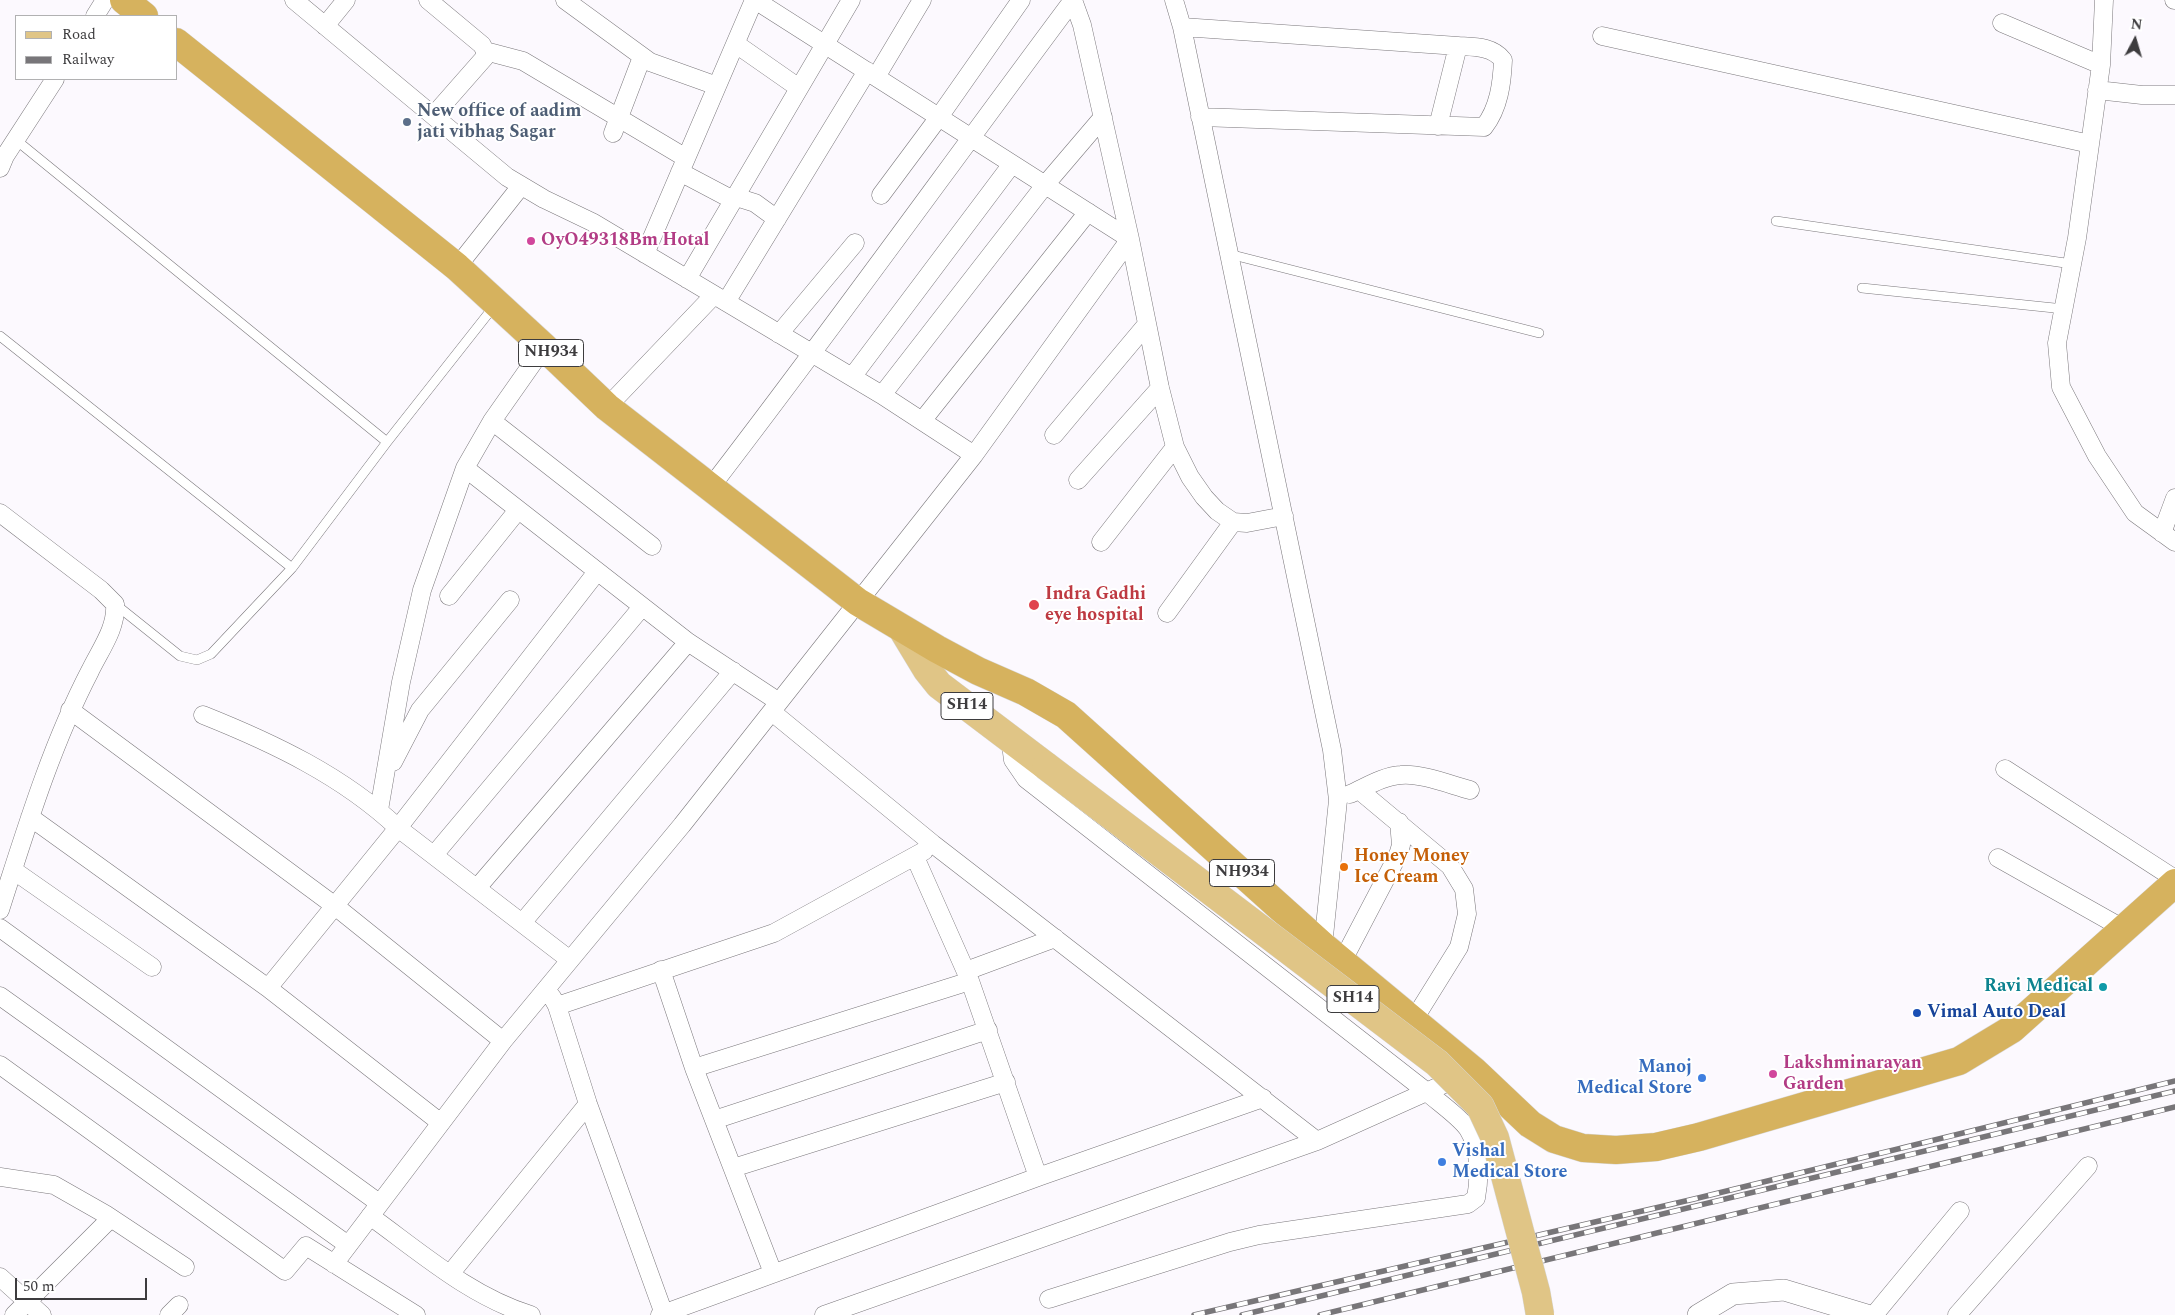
<!DOCTYPE html>
<style>
body{margin:0}
#map{position:relative;width:2175px;height:1315px;overflow:hidden;background:#fcf9fe;font-family:Spectral,serif}
canvas{display:block}
.legend{position:absolute;left:15px;top:15px;width:162px;height:65px;box-sizing:border-box;background:#fff;border:1px solid #b1b1b2;margin:0;padding:6px 9px;list-style:none;font-size:15px;color:#3d3c3e}
.legend li{display:flex;align-items:center;gap:10px;height:25px}
.legend b{width:25px;border:1px solid #b1b1b2}
.north{position:absolute;left:2110px;top:15px;width:50px;height:50px;-webkit-text-stroke:4px #fff;paint-order:stroke;rotate:6deg;font-size:14px;font-weight:700;line-height:20px;text-align:center;color:#3d3c3e}
.north::after{content:'';display:block;margin:auto;width:18px;height:22px;background:#3d3c3e;clip-path:polygon(50% 0,100% 100%,50% 72%,0 100%)}
.scale{position:absolute;left:15px;top:1278px;width:132px;height:22px;box-sizing:border-box;border:2px solid #3d3c3e;border-top:0;padding-left:6px;font-size:15px;line-height:18px;white-space:nowrap;color:#3d3c3e;-webkit-text-stroke:4px #fff;paint-order:stroke}
</style>
<div id="map">
<canvas width="2175" height="1315"></canvas>
<ul class="legend">
<li><b style="height:6px;background:#e0c586"></b>Road</li>
<li><b style="height:6px;background:#787679"></b>Railway</li>
</ul>
<div class="north">N</div>
<div class="scale">50 m</div>
</div>
<script>
const g = document.querySelector('canvas').getContext('2d');
g.lineJoin = 'round';
function stroke(path, color, width, dash) { g.strokeStyle = color; g.lineWidth = width; g.lineCap = dash ? 'butt' : 'round'; g.setLineDash(dash || []); g.stroke(path); }
function write(font, color, halo, rows, align = 'center') {
  g.font = font + ' Spectral,serif'; g.lineWidth = 4; g.setLineDash([]); g.textBaseline = 'middle'; g.strokeStyle = halo; g.fillStyle = color; for (const [text, x, y, turn = 0] of rows) {
    g.save(); g.translate(x, y); g.rotate((+turn || 0) * Math.PI / 180); g.textAlign = isNaN(turn) ? turn : align; if (halo) g.strokeText(text, 0, 0); g.fillText(text, 0, 0); g.restore();
  }
}
const service = new Path2D(`
 M16 140 387 442
 M1776 221 2072 264
 M1229 254 1539 333
 M1862 288 2064 309
 M0 336 292 568
 M115 604 180 656 197 660 211 654 292 568 387 442 495 305`);
const minor = new Path2D(`
 M294 0 507 177 544 199 592 222 882 395 974 455
 M428 0 482 45 485 51V57L434 115
 M565 0 650 62 717 86
 M1073 0 1082 25 1130 239 1160 388 1175 447 1190 477 1204 497 1217 511 1233 522 1247 523 1284 516
 M1174 0 1182 27 1332 750 1338 800 1323 946
 M2104 0 2101 65 2077 238 2057 343 2061 387 2097 456 2135 513 2175 542
 M2174 0H2175
 M95 16 105 0
 M2002 23 2101 65
 M325 26 346 0
 M1182 27 1458 46C1474 47 1492 46 1503 60 1502 83 1499 108 1484 127L1200 117
 M1602 36 2090 144
 M736 44 799 88
 M485 51 523 61 686 158
 M876 77 922 0
 M2097 90 2142 95H2175
 M1438 126 1458 46
 M613 133 642 57
 M0 168 5 156 55 79
 M680 172 733 200 736 197 755 203 777 219
 M881 195 939 117 1021 0
 M645 254 754 0
 M457 267 521 186
 M687 279 851 0
 M726 302 867 71
 M779 334 855 243
 M852 377 1012 164
 M882 395 1045 185 1103 117
 M607 407 714 295
 M492 421 652 546
 M922 421 1088 212
 M1054 435 1147 324
 M465 468 688 642 779 702
 M1078 480 1160 388
 M710 488C834 327 952 162 1073 0
 M0 513 101 590 115 604C117 628 100 650 90 671 51 746 26 829 0 910
 M2162 533 2175 498
 M1101 542 1175 447
 M449 596 518 510
 M1167 613 1233 522
 M70 710 335 906 503 1041
 M772 712 933 844 1317 1141
 M203 715C273 743 343 776 398 828L596 573
 M1010 737 1013 760 1026 779 1427 1092C1438 1102 1460 1117 1468 1129 1480 1148 1480 1177 1476 1198L1468 1204 1259 1235 1230 1242 1049 1299
 M393 762 420 710 510 600
 M2005 769 2175 879
 M1359 790 1450 866 1464 889 1467 914 1459 947 1413 1021
 M1350 794C1366 787 1383 776 1401 775 1421 773 1451 785 1470 790
 M379 810 401 682 422 590 465 468 492 421 544 347
 M30 817 268 988 441 1123
 M434 855 642 607
 M915 857 970 981 1038 1177 1263 1098
 M1998 858 2124 929
 M13 870 152 967
 M477 888 688 642
 M522 923 733 671
 M0 928 379 1203
 M1342 962 1398 855 1401 845 1399 822
 M661 970 694 1068 773 1273
 M966 971 1055 938
 M268 988 398 828 570 960
 M0 996 348 1245
 M552 997 557 1006 588 1104 664 1314
 M557 1006 774 933 924 851
 M0 1065 285 1271 306 1246 416 1315
 M694 1068 970 981
 M714 1120 988 1030
 M733 1168 1006 1082
 M0 1177 54 1185 105 1214 185 1267
 M370 1216C420 1252 471 1297 531 1315
 M334 1264 503 1041 682 825 974 455 1130 239 755 0
 M450 1274 588 1104
 M0 1277 42 1315
 M14 1315 111 1218
 M169 1315 179 1305
 M660 1315 1038 1177
 M824 1315 1317 1141 1462 1076
 M1874 1315 1960 1211
 M1957 1315 2088 1166`);
const tertiary = new Path2D(`
 M1698 1315 1733 1294 1784 1290 1867 1315`);
const primary = new Path2D(`
 M904 632 927 670 939 685 1046 766`);
const trunk = new Path2D(`
 M124 0 144 16
 M176 42 457 267 544 347 607 407 858 602 937 649 978 671 1026 692 1066 715 1323 946 1474 1071 1530 1124 1554 1139 1583 1148 1616 1150 1656 1147 1699 1137 1959 1061 2012 1029 2175 883`);
stroke(service, '#7b787c', 10);
stroke(minor, '#7b787c', 19);
stroke(tertiary, '#7b787c', 22);
stroke(primary, '#d8d8d8', 29);
stroke(trunk, '#d8d8d8', 29);
stroke(service, '#fff', 9);
stroke(minor, '#fff', 18);
stroke(tertiary, '#fff', 21);
stroke(primary, '#e0c586', 28);
stroke(trunk, '#d6b25e', 28);
const rail = new Path2D(`
 M1194 1315 1694 1199 2175 1081
 M1242 1315 2175 1091
 M1320 1315 2175 1107`);
stroke(rail, '#787679', 5.5);
stroke(rail, '#fff', 4, [11]);
const primaryBridge = new Path2D(`
 M1046 766 1437 1063 1480 1106 1495 1138 1536 1292 1540 1315`);
stroke(primaryBridge, '#d8d8d8', 29, []);
stroke(primaryBridge, '#e0c586', 28);
for (const [x, y, r, color] of [
 [407,122,5,"#5c6f8a"],
 [531,241,5,"#d1479c"],
 [1034,605,6,"#e0444e"],
 [1344,867,5,"#e8710a"],
 [2103,987,5,"#0f9aa8"],
 [1917,1013,5,"#1a4fb4"],
 [1773,1074,5,"#d1479c"],
 [1702,1078,5,"#3f7fe0"],
 [1442,1162,5,"#3f7fe0"]
]) { const dot = new Path2D(); dot.arc(x, y, r, 0, 2 * Math.PI); g.fillStyle = color; g.fill(dot); stroke(dot, '#fff', 2); }
for (const [x, y, w] of [
 [551,353,65],
 [967,706,52],
 [1242,873,65],
 [1353,999,52]
]) { const box = new Path2D(); box.roundRect(x - w / 2, y - 13.5, w, 27, 4); g.fillStyle = '#fff'; g.fill(box); stroke(box, '#3d3c3e', 1); }
write('bold 16px', '#3d3c3e', null, [
 ["NH934",551,353],
 ["SH14",967,706],
 ["NH934",1242,873],
 ["SH14",1353,999]
]);
write('bold 18px', '#4e5e75', '#fff', [
 ["New office of aadim",417,112],
 ["jati vibhag Sagar",417,133]
], 'left');
write('bold 18px', '#b23c85', '#fff', [
 ["OyO49318Bm Hotal",541,241],
 ["Lakshminarayan",1783,1064],
 ["Garden",1783,1085]
], 'left');
write('bold 18px', '#be3a42', '#fff', [
 ["Indra Gadhi",1045,595],
 ["eye hospital",1045,616]
], 'left');
write('bold 18px', '#c56008', '#fff', [
 ["Honey Money",1354,857],
 ["Ice Cream",1354,878]
], 'left');
write('bold 18px', '#0d838f', '#fff', [
 ["Ravi Medical",2093,987]
], 'right');
write('bold 18px', '#164399', '#fff', [
 ["Vimal Auto Deal",1927,1013]
], 'left');
write('bold 18px', '#366cbe', '#fff', [
 ["Manoj",1692,1068],
 ["Medical Store",1692,1089],
 ["Vishal",1452,1152,"left"],
 ["Medical Store",1452,1173,"left"]
], 'right');
</script>
